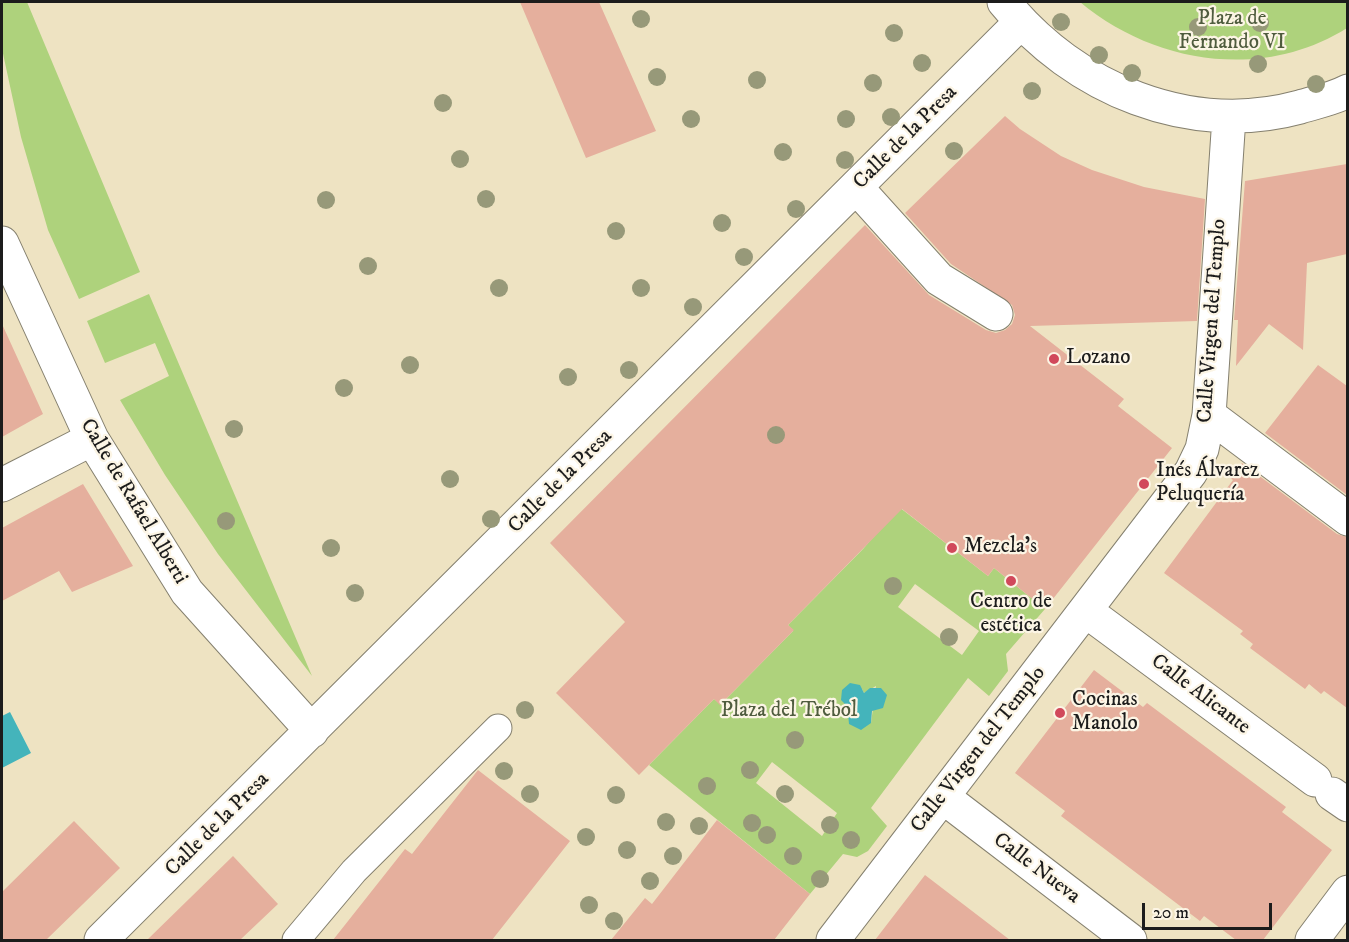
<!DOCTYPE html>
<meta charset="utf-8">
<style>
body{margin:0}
#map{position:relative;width:1349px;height:942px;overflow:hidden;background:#eee3c2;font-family:"IM FELL DW Pica",serif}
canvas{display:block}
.frame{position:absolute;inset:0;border:3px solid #1c1c1c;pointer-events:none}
.scale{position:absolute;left:1142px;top:903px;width:130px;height:27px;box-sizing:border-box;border:3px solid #1c1c1c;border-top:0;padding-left:8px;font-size:18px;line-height:21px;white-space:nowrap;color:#1c1c1c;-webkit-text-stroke:4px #fcf5e5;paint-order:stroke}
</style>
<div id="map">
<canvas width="1349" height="942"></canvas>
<div class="frame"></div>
<div class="scale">20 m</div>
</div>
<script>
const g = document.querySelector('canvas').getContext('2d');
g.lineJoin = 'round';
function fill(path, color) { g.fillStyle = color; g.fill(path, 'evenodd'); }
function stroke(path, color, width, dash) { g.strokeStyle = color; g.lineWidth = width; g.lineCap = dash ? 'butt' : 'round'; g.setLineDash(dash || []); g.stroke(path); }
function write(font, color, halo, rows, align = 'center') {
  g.font = font + ' "IM FELL DW Pica",serif'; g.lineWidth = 4.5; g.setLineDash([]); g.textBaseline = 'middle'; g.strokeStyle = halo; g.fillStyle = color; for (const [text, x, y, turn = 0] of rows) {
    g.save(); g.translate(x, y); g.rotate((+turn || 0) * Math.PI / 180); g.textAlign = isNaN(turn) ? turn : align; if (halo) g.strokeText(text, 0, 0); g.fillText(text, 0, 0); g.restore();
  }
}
fill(new Path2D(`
 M2 2H27L140 272 79 299 48 230 21 137 2 49Z
 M1080 2H1347V28C1263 81 1154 64 1080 2Z
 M149 294 312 676 218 554 165 475 120 400 169 376 155 343 105 363 87 321Z
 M899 507 988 576 994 568 1045 609 1006 654 1008 671 989 696 968 678 871 808 887 826 868 851 857 857 843 854 810 894 649 765 714 699 721 704 793 631 788 625 863 549ZM915 584 979 631 962 655 898 607ZM876 686 871 723 852 706 862 689 864 693ZM772 762 837 813 822 836 756 783Z`), '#aed27c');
fill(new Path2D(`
 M850 683 860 685 864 693 870 688H881L887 695 883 708 872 711 871 723 861 730 849 724 848 713 851 707 847 706 841 700 842 690Z
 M10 712 31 753 2 768V716Z`), '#44b4bb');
fill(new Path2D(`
 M520 2H599L656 131 586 158Z
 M1005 116 1020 129 1061 156 1092 170 1144 187 1205 199 1197 321 1030 326 1124 399 1118 406 1172 448 1045 609 994 568 988 576 902 509 788 625 794 630 720 705 714 699 639 775 556 693 625 622 550 543 865 225 929 295 986 330 996 333 1005 330 1012 324 1015 315 1012 305 951 264 905 213Z
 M1347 164V254L1307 263 1303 350 1269 324 1236 366 1238 320H1234L1245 181Z
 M2 324 43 414 2 437Z
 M1318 365 1347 386V495L1265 433Z
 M1242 463 1337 534 1347 537V708L1324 691 1321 694 1309 684 1305 689 1250 648 1253 644 1240 634 1243 631 1164 573 1233 480 1230 478Z
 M83 484 133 566 72 592 59 571 2 601V528Z
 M1094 670 1143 707 1147 703 1286 807 1282 812 1332 850 1263 940H1236L1204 916 1200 921 1061 816 1065 811 1015 773Z
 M478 770 570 841 492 940H333L405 849 412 854Z
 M717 820 810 894 774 940H611L645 898 652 904Z
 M74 821 120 868 46 940H2V892Z
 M233 856 278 904 240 940H147Z
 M925 875 1010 940H875Z`), '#e5af9d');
const lane = new Path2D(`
 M296 940 354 871 498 728`);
const street = new Path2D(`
 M1004 2C1074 89 1190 137 1300 107 1316 102 1333 99 1348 91
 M856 187 939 279 996 314
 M2 243 92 439 187 592 312 731
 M1209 415 1348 519
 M2 485 92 439
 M1086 611 1315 780
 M1332 794 1348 805
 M943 797 1130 940
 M101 940 1021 22
 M833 940 1191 472 1202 449 1209 415 1229 117
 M1312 940 1348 892`);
stroke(lane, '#85806f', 29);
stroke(street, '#85806f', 35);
stroke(lane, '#fff', 27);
stroke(street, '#fff', 33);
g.fillStyle = '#979979';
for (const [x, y] of [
 [641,19],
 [1061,22],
 [1260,23],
 [1198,27],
 [894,33],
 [1099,55],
 [922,63],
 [1258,64],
 [1132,73],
 [657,77],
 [757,80],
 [873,83],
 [1316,84],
 [1032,91],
 [443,103],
 [891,117],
 [691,119],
 [846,119],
 [954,151],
 [783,152],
 [460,159],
 [845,160],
 [486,199],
 [326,200],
 [796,209],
 [722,223],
 [616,231],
 [744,257],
 [368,266],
 [499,288],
 [641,288],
 [693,307],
 [410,365],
 [629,370],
 [568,377],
 [344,388],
 [234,429],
 [776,435],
 [450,479],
 [491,519],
 [226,521],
 [331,548],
 [893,586],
 [355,593],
 [949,637],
 [525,710],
 [795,740],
 [750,770],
 [504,771],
 [707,786],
 [530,794],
 [785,794],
 [616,795],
 [666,822],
 [752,823],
 [830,825],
 [699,826],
 [767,835],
 [586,837],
 [851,840],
 [627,850],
 [673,856],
 [793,856],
 [820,879],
 [650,881],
 [589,905],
 [614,921]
]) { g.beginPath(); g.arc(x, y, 9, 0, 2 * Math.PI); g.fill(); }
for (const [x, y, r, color] of [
 [1054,359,6,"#d1495b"],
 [1144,484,6,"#d1495b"],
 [952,548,6,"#d1495b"],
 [1011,581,6,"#d1495b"],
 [1060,713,6,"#d1495b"]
]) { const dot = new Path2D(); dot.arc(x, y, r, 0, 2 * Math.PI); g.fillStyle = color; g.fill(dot); stroke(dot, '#fcf5e5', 2); }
write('21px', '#4f5c3e', '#fcf5e5', [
 ["Plaza de",1232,20],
 ["Fernando VI",1232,44],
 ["Plaza del Trébol",789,712]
]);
write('21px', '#1c1c1c', '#fcf5e5', [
 ["Calle de la Presa",906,138,-45],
 ["Calle Virgen del Templo",1213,321,-86],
 ["Calle de la Presa",561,482,-45],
 ["Calle de Rafael Alberti",133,502,59],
 ["Calle Alicante",1200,695,37],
 ["Calle Virgen del Templo",979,750,-52],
 ["Calle de la Presa",218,825,-45],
 ["Calle Nueva",1036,869,37]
]);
write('21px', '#1c1c1c', '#fcf5e5', [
 ["Lozano",1066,359],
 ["Inés Álvarez",1156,472],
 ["Peluquería",1156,496],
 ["Mezcla's",964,548],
 ["Centro de",1011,603,"center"],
 ["estética",1011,627,"center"],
 ["Cocinas",1072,701],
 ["Manolo",1072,725]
], 'left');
</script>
